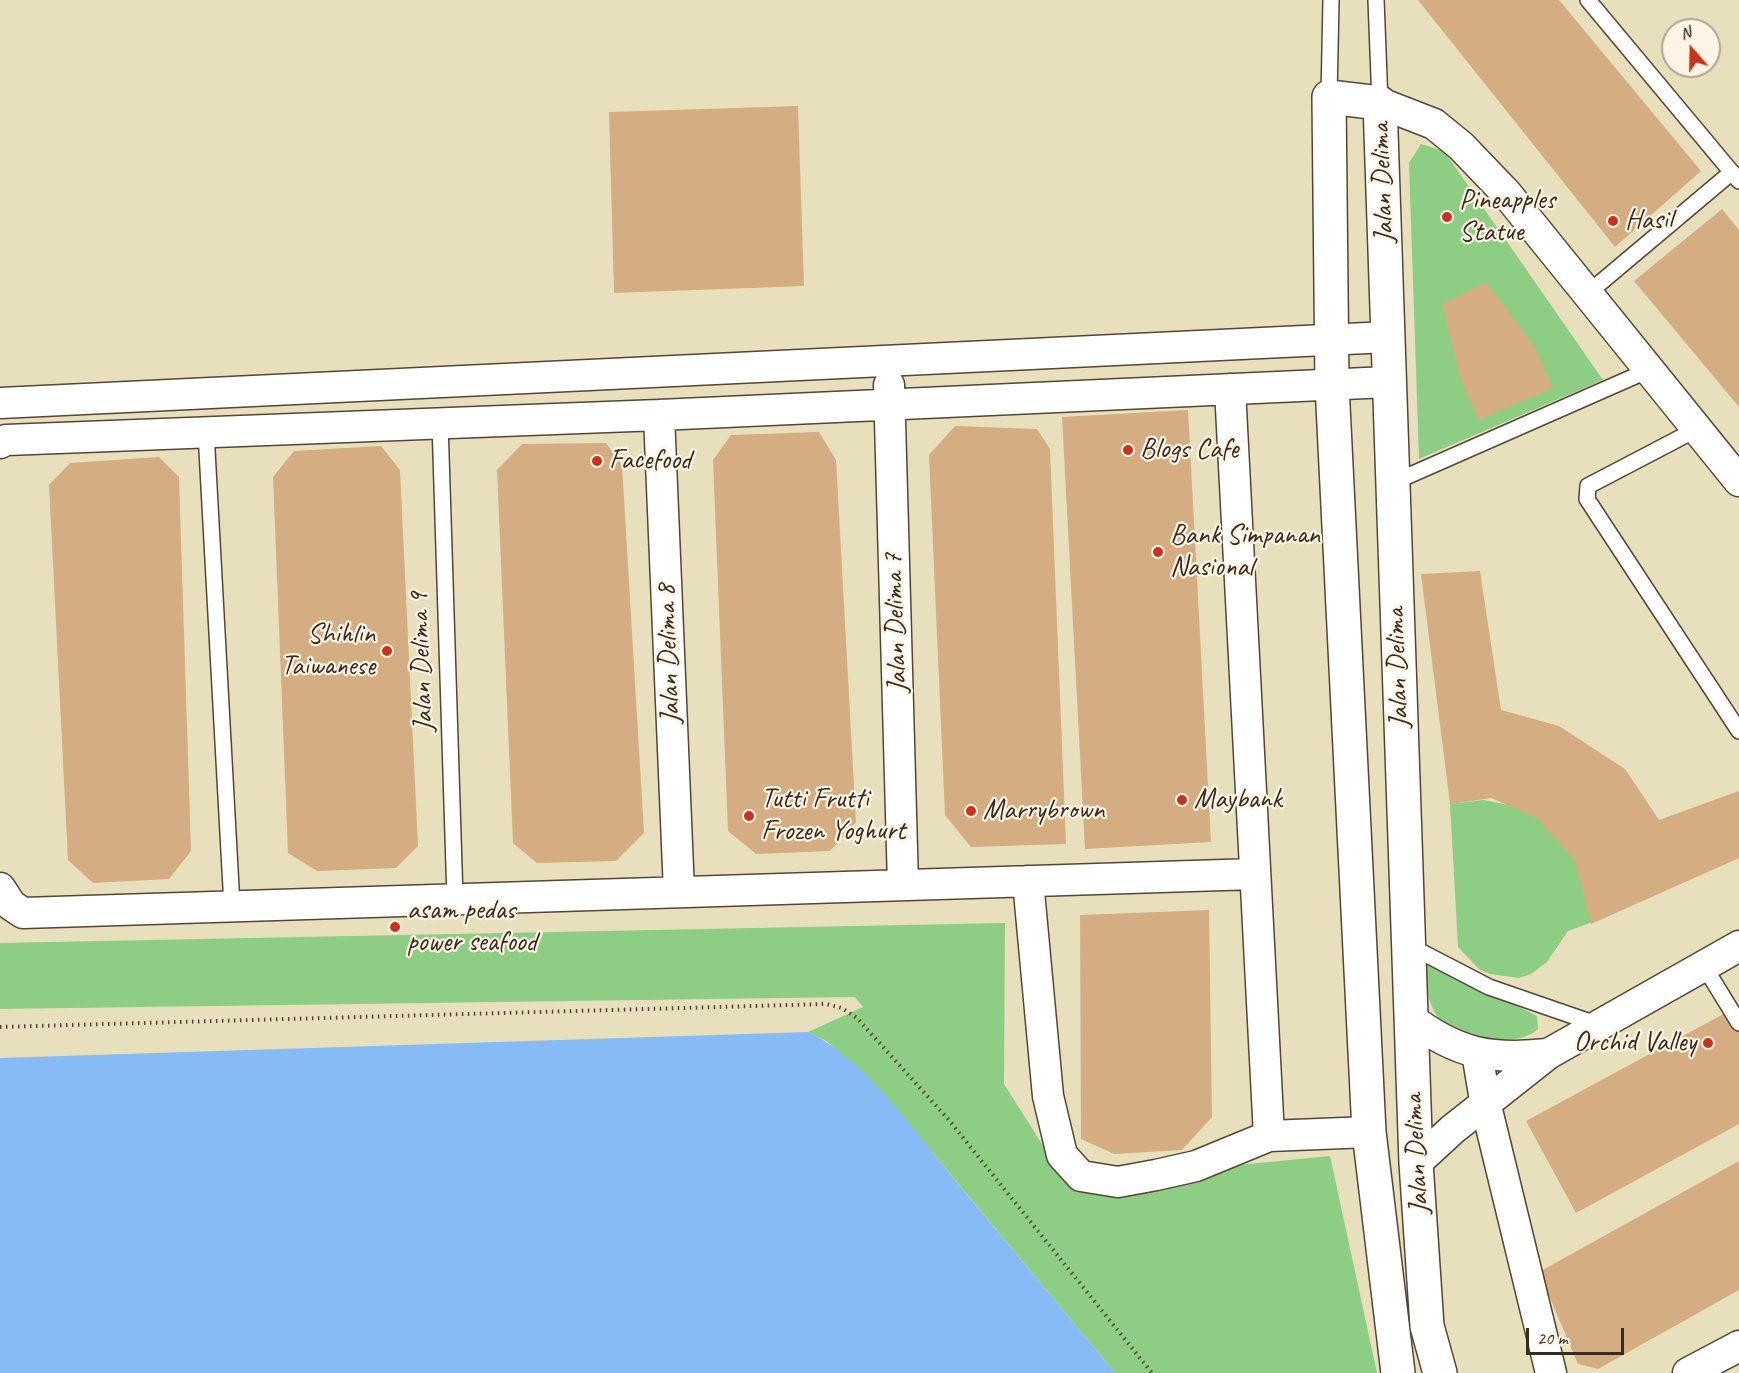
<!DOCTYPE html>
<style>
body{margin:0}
#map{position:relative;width:1739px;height:1373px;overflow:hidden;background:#e8e0bc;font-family:Caveat,sans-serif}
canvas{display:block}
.north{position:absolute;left:1661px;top:18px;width:60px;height:60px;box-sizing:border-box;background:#fcf5e5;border:2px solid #afa495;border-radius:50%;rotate:340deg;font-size:16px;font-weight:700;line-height:24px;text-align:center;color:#3b2a1e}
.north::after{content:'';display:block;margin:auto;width:21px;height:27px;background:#c8321e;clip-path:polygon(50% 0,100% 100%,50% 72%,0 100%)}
.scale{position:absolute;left:1526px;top:1328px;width:98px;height:27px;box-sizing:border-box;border:3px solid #3b2a1e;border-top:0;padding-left:8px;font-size:18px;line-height:21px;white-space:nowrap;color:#3b2a1e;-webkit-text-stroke:4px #fcf5e5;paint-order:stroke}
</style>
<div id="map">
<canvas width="1739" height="1373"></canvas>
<div class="north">N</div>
<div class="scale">20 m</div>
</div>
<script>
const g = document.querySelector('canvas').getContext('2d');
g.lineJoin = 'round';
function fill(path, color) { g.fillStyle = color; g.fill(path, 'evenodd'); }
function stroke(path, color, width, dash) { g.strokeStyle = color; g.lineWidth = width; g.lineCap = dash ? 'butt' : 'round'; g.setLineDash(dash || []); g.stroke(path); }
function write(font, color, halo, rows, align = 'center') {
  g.font = font + ' Caveat,sans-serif'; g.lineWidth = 4.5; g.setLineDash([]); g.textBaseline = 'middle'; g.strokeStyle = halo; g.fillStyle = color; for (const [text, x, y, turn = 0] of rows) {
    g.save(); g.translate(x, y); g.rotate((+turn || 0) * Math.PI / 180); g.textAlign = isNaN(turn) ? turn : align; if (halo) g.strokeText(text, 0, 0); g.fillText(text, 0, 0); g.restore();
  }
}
fill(new Path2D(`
 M1421 144 1444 151 1603 380 1419 459 1409 163Z
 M1483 800C1519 805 1556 822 1576 854 1587 873 1593 899 1601 919L1568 931 1547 962 1531 974 1519 978 1490 974 1479 969 1458 947 1450 804Z
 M1005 923 1004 1084 1066 1182 1330 1156 1377 1373H1115L903 1117 828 1042 808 1032 863 1007 855 997 0 1009V943Z
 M1427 960 1537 1016 1538 1029C1527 1039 1515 1039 1500 1040 1446 1044 1421 1012 1427 960Z`), '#8ecd84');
fill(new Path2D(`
 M808 1032C863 1057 916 1133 955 1180 1008 1244 1062 1309 1115 1373H0V1058Z`), '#87bbf5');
fill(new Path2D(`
 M1418 0H1559L1701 171 1615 247Z
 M798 106 804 286 614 293 609 112Z
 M1722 209 1739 230V407L1634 281Z
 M1486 282 1533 344 1553 388 1479 420 1461 381 1442 304Z
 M1188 410 1211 842 1085 849 1062 417Z
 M955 426 1037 429 1050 449 1066 844 971 847 945 815 929 455Z
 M819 432 836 460 856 822 830 851 756 854 728 831 713 460 731 435Z
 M606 443 622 465 644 833 616 861 537 863 513 843 497 470 522 444Z
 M381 446 400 470 418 846 396 868 317 871 288 853 273 477 294 451Z
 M159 457 179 477 191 851 169 879 93 883 68 860 49 485 70 463Z
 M1480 571 1501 710 1559 726 1625 769 1659 820 1739 791V858L1591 924 1575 861 1537 818 1491 798 1450 804 1421 574Z
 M1209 910 1212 1117 1182 1150 1114 1154 1081 1139 1080 915Z
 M1729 1011 1739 1029V1124L1576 1213 1526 1121Z
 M1739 1161V1290L1598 1369 1578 1364 1539 1272Z`), '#d4ad82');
const service = new Path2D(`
 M1376 0 1380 103
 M1588 0 1739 181
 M1329 97 1331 0
 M1587 294 1732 172
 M440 423 455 899
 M1697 429 1588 486 1587 499 1739 731
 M206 432 232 906
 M1392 483 1649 370
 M1408 945 1489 987 1599 1025
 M1704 966 1739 1023`);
const minor = new Path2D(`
 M1380 103 1434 124 1461 146 1507 194 1739 481
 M889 385 903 885
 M1230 389 1269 1136
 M0 403 1388 337
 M659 415 679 892
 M0 443 6 440 659 415 1388 382
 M1028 881 1048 1096 1062 1155 1081 1176 1118 1182 1156 1175 1196 1166 1269 1136 1369 1132
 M0 888 11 905 23 913 1255 874
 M1410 1018C1457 1054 1491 1060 1548 1054
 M1477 1053 1486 1106 1551 1373
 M1416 1163 1453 1129 1548 1054 1739 946
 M1688 1373 1739 1346`);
const tertiary = new Path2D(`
 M1398 1373 1369 1132 1332 385 1329 97 1380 103 1416 1163 1427 1326 1440 1373`);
stroke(service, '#554536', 18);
stroke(minor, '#554536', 33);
stroke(tertiary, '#554536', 36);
stroke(new Path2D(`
 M0 1027 826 1004 842 1008 857 1018 948 1119 1152 1373`), '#554536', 4, [1.5, 4.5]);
stroke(service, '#fff', 15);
stroke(minor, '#fff', 30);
stroke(tertiary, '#fff', 33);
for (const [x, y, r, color] of [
 [1447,217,6,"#c8321e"],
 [1613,221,6,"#c8321e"],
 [1128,450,6,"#c8321e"],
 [597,461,6,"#c8321e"],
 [1158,552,6,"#c8321e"],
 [387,651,6,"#c8321e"],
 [1182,800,6,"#c8321e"],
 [971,811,6,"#c8321e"],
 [749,816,6,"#c8321e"],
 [395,927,6,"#c8321e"],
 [1708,1043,6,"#c8321e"]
]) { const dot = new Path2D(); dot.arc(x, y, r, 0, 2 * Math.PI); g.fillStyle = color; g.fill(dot); stroke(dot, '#fcf5e5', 2); }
write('28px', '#3b2a1e', '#fcf5e5', [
 ["Jalan Delima",1383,183,-92],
 ["Jalan Delima 7",896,623,-92],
 ["Jalan Delima 8",669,654,-92],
 ["Jalan Delima 9",422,662,-92],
 ["Jalan Delima",1398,668,-92],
 ["Jalan Delima",1417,1154,-93]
]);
write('28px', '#3b2a1e', '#fcf5e5', [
 ["Pineapples",1459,201],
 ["Statue",1459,233],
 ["Hasil",1625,221],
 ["Blogs Cafe",1140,450],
 ["Facefood",609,461],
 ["Bank Simpanan",1170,536],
 ["Nasional",1170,568],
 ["Shihlin",375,635,"right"],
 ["Taiwanese",375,667,"right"],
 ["Tutti Frutti",761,800],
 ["Frozen Yoghurt",761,832],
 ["Maybank",1194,800],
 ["Marrybrown",983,811],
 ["asam pedas",407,911],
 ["power seafood",407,943],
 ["Orchid Valley",1696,1043,"right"]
], 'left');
</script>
